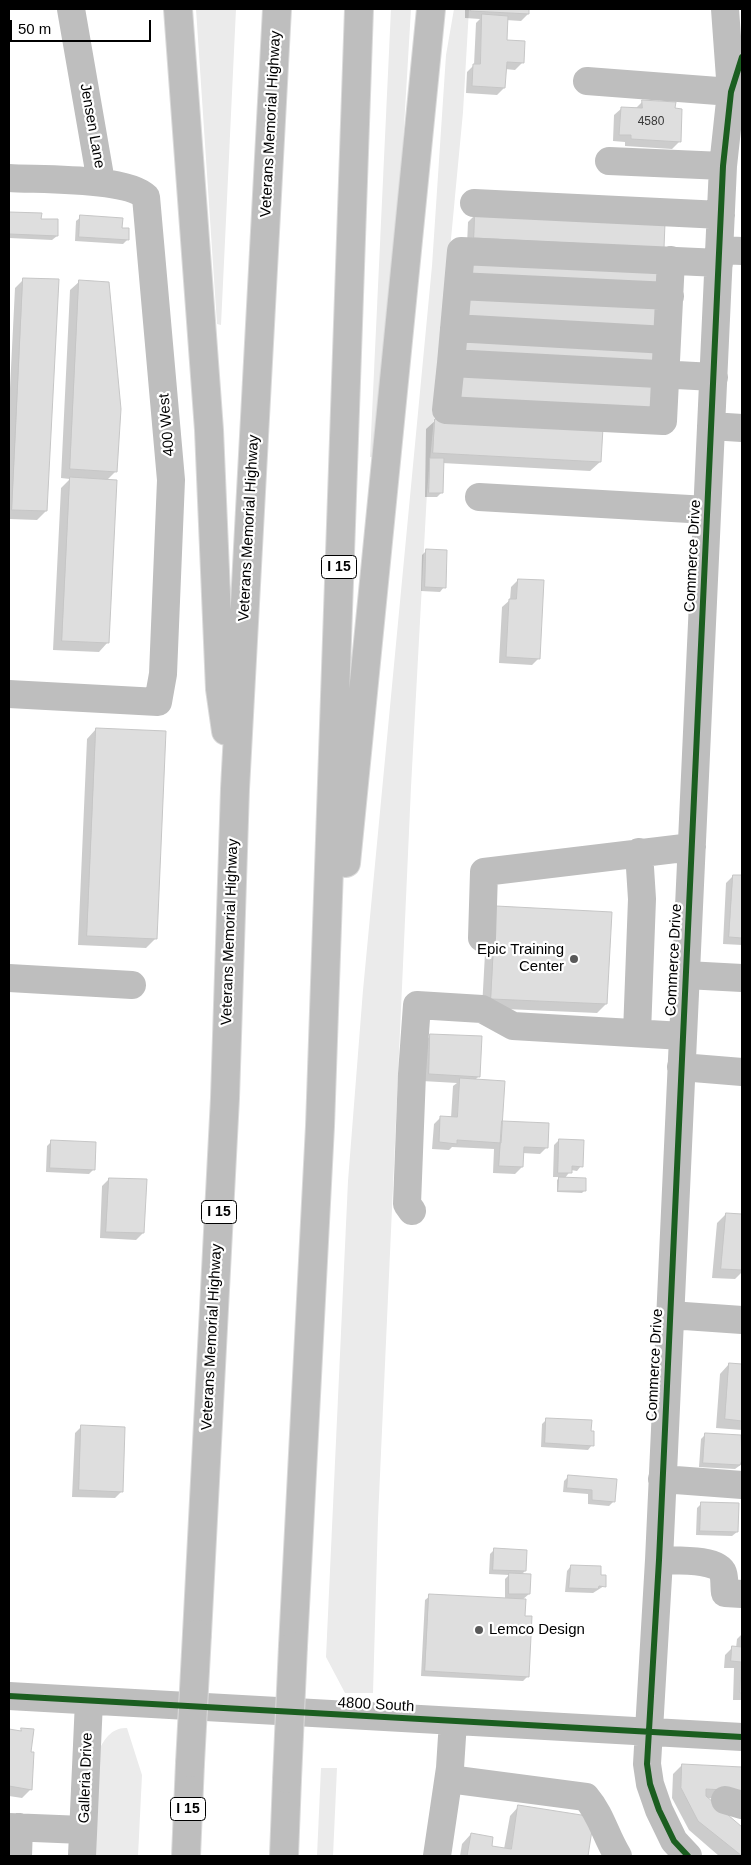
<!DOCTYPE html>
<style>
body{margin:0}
#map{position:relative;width:751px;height:1865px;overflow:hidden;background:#fff;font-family:Helvetica,sans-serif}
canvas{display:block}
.frame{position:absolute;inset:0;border:10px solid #000;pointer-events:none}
.scale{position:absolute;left:10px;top:20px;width:141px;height:22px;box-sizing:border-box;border:2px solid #000;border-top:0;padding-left:6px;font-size:15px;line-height:18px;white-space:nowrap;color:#000;-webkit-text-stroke:4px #fff;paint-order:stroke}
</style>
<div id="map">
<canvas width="751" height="1865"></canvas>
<div class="frame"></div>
<div class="scale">50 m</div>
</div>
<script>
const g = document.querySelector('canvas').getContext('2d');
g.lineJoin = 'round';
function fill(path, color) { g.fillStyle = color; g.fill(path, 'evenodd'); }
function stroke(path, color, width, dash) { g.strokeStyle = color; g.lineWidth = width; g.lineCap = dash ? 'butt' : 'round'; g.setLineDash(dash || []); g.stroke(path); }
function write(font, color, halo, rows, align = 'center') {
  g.font = font + ' Helvetica,sans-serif'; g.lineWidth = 4.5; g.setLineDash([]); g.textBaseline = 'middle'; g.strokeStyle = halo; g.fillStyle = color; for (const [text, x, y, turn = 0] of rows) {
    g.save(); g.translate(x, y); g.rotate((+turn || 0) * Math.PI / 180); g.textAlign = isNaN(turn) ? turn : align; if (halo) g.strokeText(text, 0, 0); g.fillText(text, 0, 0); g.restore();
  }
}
fill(new Path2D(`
 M196 9H236L221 325 217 324Z
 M391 9H411L397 244 380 457H370Z
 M454 9H469L463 112 427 492 411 787 378 1519 373 1693H345L326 1657 348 1181 363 990 432 266 446 55Z
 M127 1728 142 1775 138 1856H94L98 1753C103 1740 112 1727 127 1728Z
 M321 1768H337L333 1856H317Z`), '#ebebeb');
fill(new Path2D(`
 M465 9H528V14L521 21 506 20 505 42 523 62 515 70 505 69 504 88 497 95 466 93 467 72 474 65 476 23 480 19 465 18Z
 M643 101 674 109 679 142 672 149 625 146V142L613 141 614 115 622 108H636Z
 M9 213 40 214V220L57 236 52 240 9 238Z
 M475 215 664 224 467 245 468 222Z
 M81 217 121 229 128 239 123 244 75 241 76 221Z
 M24 279 46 511 37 520 9 519V408L15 288Z
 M80 281 116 471 107 480 108 642 99 652 53 650 61 488 70 479 61 478 70 290Z
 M436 420 600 462 590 471 442 463V492L437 497H425L426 429Z
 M427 550 444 587 440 592 421 591 422 555Z
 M518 580 539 658 532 665 499 663 502 607 510 600 511 587Z
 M96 729 156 938 146 948 78 945 87 739Z
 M733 876 742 877V945L723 944 726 883Z
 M487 917 606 1004 597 1013 482 1008Z
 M431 1035 479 1076 475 1080 501 1122 547 1147 540 1154 522 1153V1167L515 1174 493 1173 494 1149 452 1147 449 1150 432 1149 434 1124 441 1117 451 1118 453 1086 457 1083 422 1081 424 1042Z
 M559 1140 581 1166 577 1171 571 1170 565 1178 584 1191 582 1193 557 1192V1180L560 1177H553L554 1145Z
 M52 1141 93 1170 89 1174 46 1172 47 1146Z
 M109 1179 143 1233 136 1240 100 1238 102 1186Z
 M726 1214 742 1215V1272L735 1279 712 1278 717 1223Z
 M729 1364 742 1365V1430L716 1428 720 1374Z
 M547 1419 590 1432 592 1445 588 1450 541 1447 542 1424Z
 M82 1426 122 1491 115 1498 72 1497 75 1433Z
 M705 1435 742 1447V1464L735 1469 699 1467 701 1439Z
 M569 1476 614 1501 609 1506 588 1504V1494L563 1492 564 1481Z
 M702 1503 737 1532 732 1536 696 1535 697 1508Z
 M494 1550 525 1571 521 1575 529 1594 522 1600 528 1676 523 1681 421 1676 425 1600 430 1596 505 1599V1579L509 1575 489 1574 490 1554Z
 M571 1566 604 1586 593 1593 565 1592 567 1571Z
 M742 1634V1700H733L734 1668H724L725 1655 732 1648H736L737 1639Z
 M22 1729 29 1753 31 1789 22 1798 9 1796V1731L19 1732Z
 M682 1765 742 1768V1801L707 1798 742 1828V1856H719L689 1830 672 1798 673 1774Z
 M519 1806 592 1818 586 1856H460L462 1844 471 1834 490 1847 504 1849 510 1816Z`), '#0003');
const building = new Path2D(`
 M471 9H529V14L471 11Z
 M482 14 508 16 507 40 525 41 524 63 507 62 505 88 472 86 473 64H480Z
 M642 100 676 102 675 108 682 109 681 142 631 139V135H619L621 107 642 108Z
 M9 212 42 213 41 219H58V236L9 234Z
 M475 213 665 223 664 248 474 238Z
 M80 215 123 218 122 228H129V240L79 237Z
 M472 260 661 270V287L471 278Z
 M23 278 59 279 47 511 12 510Z
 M79 280 109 282 121 409 117 472 70 469Z
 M470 294 661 304 660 330 469 320Z
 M459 337 658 347 657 364 458 355Z
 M457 376 656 385 655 412 456 402Z
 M435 419 603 428 601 462 433 453Z
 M430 458H444L443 493H429Z
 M70 477 117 480 109 643 62 641Z
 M426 549 447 550 446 588 425 587Z
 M518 579 544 580 540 659 506 657 509 599H516Z
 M96 728 166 731 157 939 87 936Z
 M733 875H742V938L729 937Z
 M496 906 612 912 607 1004 491 999Z
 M430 1034 482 1036 480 1077 429 1074Z
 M460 1078 505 1081 501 1143 457 1140V1144L439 1142 440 1116 457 1117Z
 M502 1121 549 1123 548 1148 524 1147 523 1167 499 1166Z
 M559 1139 584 1140 583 1167 572 1166V1173H558Z
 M51 1140 96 1142 95 1170 50 1168Z
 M559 1177 586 1178V1191H558Z
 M109 1178 147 1179 144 1233 106 1232Z
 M726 1213 742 1214V1270L721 1269Z
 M729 1363 742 1364V1421L725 1419Z
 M546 1418 592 1420 591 1431H594V1446L545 1443Z
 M81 1425 125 1427 123 1492 79 1490Z
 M705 1433 741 1435 742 1460 740 1465 703 1463Z
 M568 1475 617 1479 615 1502 592 1500V1490L567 1488Z
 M701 1502 739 1503 738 1532 700 1531Z
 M494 1548 527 1550 526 1571 493 1570Z
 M571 1565 601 1566V1575H606V1587L599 1586 598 1589 569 1588Z
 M509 1573 531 1574 530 1594H509Z
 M429 1594 526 1599 525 1616H532L529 1677 425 1671Z
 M732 1646 742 1647V1693H740L741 1662 731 1661Z
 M21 1728 34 1729 31 1752H34L32 1790 9 1786V1729L21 1731Z
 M682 1764 742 1767V1791L706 1789V1796L742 1827V1856L698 1821 681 1788Z
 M518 1805 594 1817 588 1856H467L471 1833 493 1837 492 1846 511 1849Z`);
fill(building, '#dedede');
stroke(building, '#c6c6c6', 1);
const highway = new Path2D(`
 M178 9 209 430 220 689 226 731
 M346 863 431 9
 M197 1634 225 1098 235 789 277 9
 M293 1646 320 1126 359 9
 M186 1856 190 1763
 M284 1856 287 1779`);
stroke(highway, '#dbdbdb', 30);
stroke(new Path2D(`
 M71 9 101 182
 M587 81 731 92 725 9
 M609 161 723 166
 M9 178C38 180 127 177 146 197L171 480 163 674 158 702 9 694
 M474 203 721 215
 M719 250 742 251
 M458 286 670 296
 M454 328 667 340
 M451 363 446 410 663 421 671 260
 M714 377 451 363 461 251 719 263
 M711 426 742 428
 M479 497 707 510
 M482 938 484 872 692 847
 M686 975 742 978
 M9 978 132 985
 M637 1033 642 899 639 852
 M681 1067 742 1072
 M412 1211 407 1204 412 1074 417 1005 482 1009 513 1026 683 1036
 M670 1315 742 1320
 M662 1479 742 1485
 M659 1560C673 1561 718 1558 723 1573 725 1579 724 1587 725 1593L742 1594
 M9 1696 742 1737
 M449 1779 586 1797C602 1816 605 1835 618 1856
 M725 1800 742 1805
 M9 1827 83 1830
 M18 1856 19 1827
 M82 1856 89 1701
 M437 1856 450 1768 453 1721
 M688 1856 674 1841 659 1810 650 1784 647 1764 659 1560 723 166 731 92 742 57`), '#bebebe', 28);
stroke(highway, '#bebebe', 28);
const highwayBridge = new Path2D(`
 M190 1763 197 1634
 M287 1779 293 1646`);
stroke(highwayBridge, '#dbdbdb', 30, []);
stroke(highwayBridge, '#bebebe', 28);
stroke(new Path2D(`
 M9 1696 742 1737
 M688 1856 674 1841 659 1810 650 1784 647 1764 659 1560 723 166 731 92 742 57`), '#1b5e20', 6);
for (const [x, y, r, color] of [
 [574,959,5,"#595959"],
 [479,1630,5,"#595959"]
]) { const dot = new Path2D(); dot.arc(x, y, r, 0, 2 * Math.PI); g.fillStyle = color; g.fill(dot); stroke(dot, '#fff', 2); }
write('12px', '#383838', null, [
 ["4580",651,122]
]);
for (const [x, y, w] of [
 [339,567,35],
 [219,1212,35],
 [188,1809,35]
]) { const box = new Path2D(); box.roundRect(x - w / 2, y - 11.5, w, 23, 4); g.fillStyle = '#fff'; g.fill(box); stroke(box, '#000', 1); }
write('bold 14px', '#000', null, [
 ["I 15",339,567],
 ["I 15",219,1212],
 ["I 15",188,1809]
]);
write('15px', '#000', '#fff', [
 ["Veterans Memorial Highway",271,124,-87],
 ["Jensen Lane",92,126,80],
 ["400 West",167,425,-95],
 ["Veterans Memorial Highway",249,528,-87],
 ["Commerce Drive",693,556,-87],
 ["Veterans Memorial Highway",230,932,-88],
 ["Commerce Drive",674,960,-87],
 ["Veterans Memorial Highway",212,1337,-87],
 ["Commerce Drive",655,1365,-87],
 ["4800 South",376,1705,3],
 ["Galleria Drive",86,1778,-88]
]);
write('15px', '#000', '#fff', [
 ["Epic Training",564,950],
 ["Center",564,967],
 ["Lemco Design",489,1630,"left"]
], 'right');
</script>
